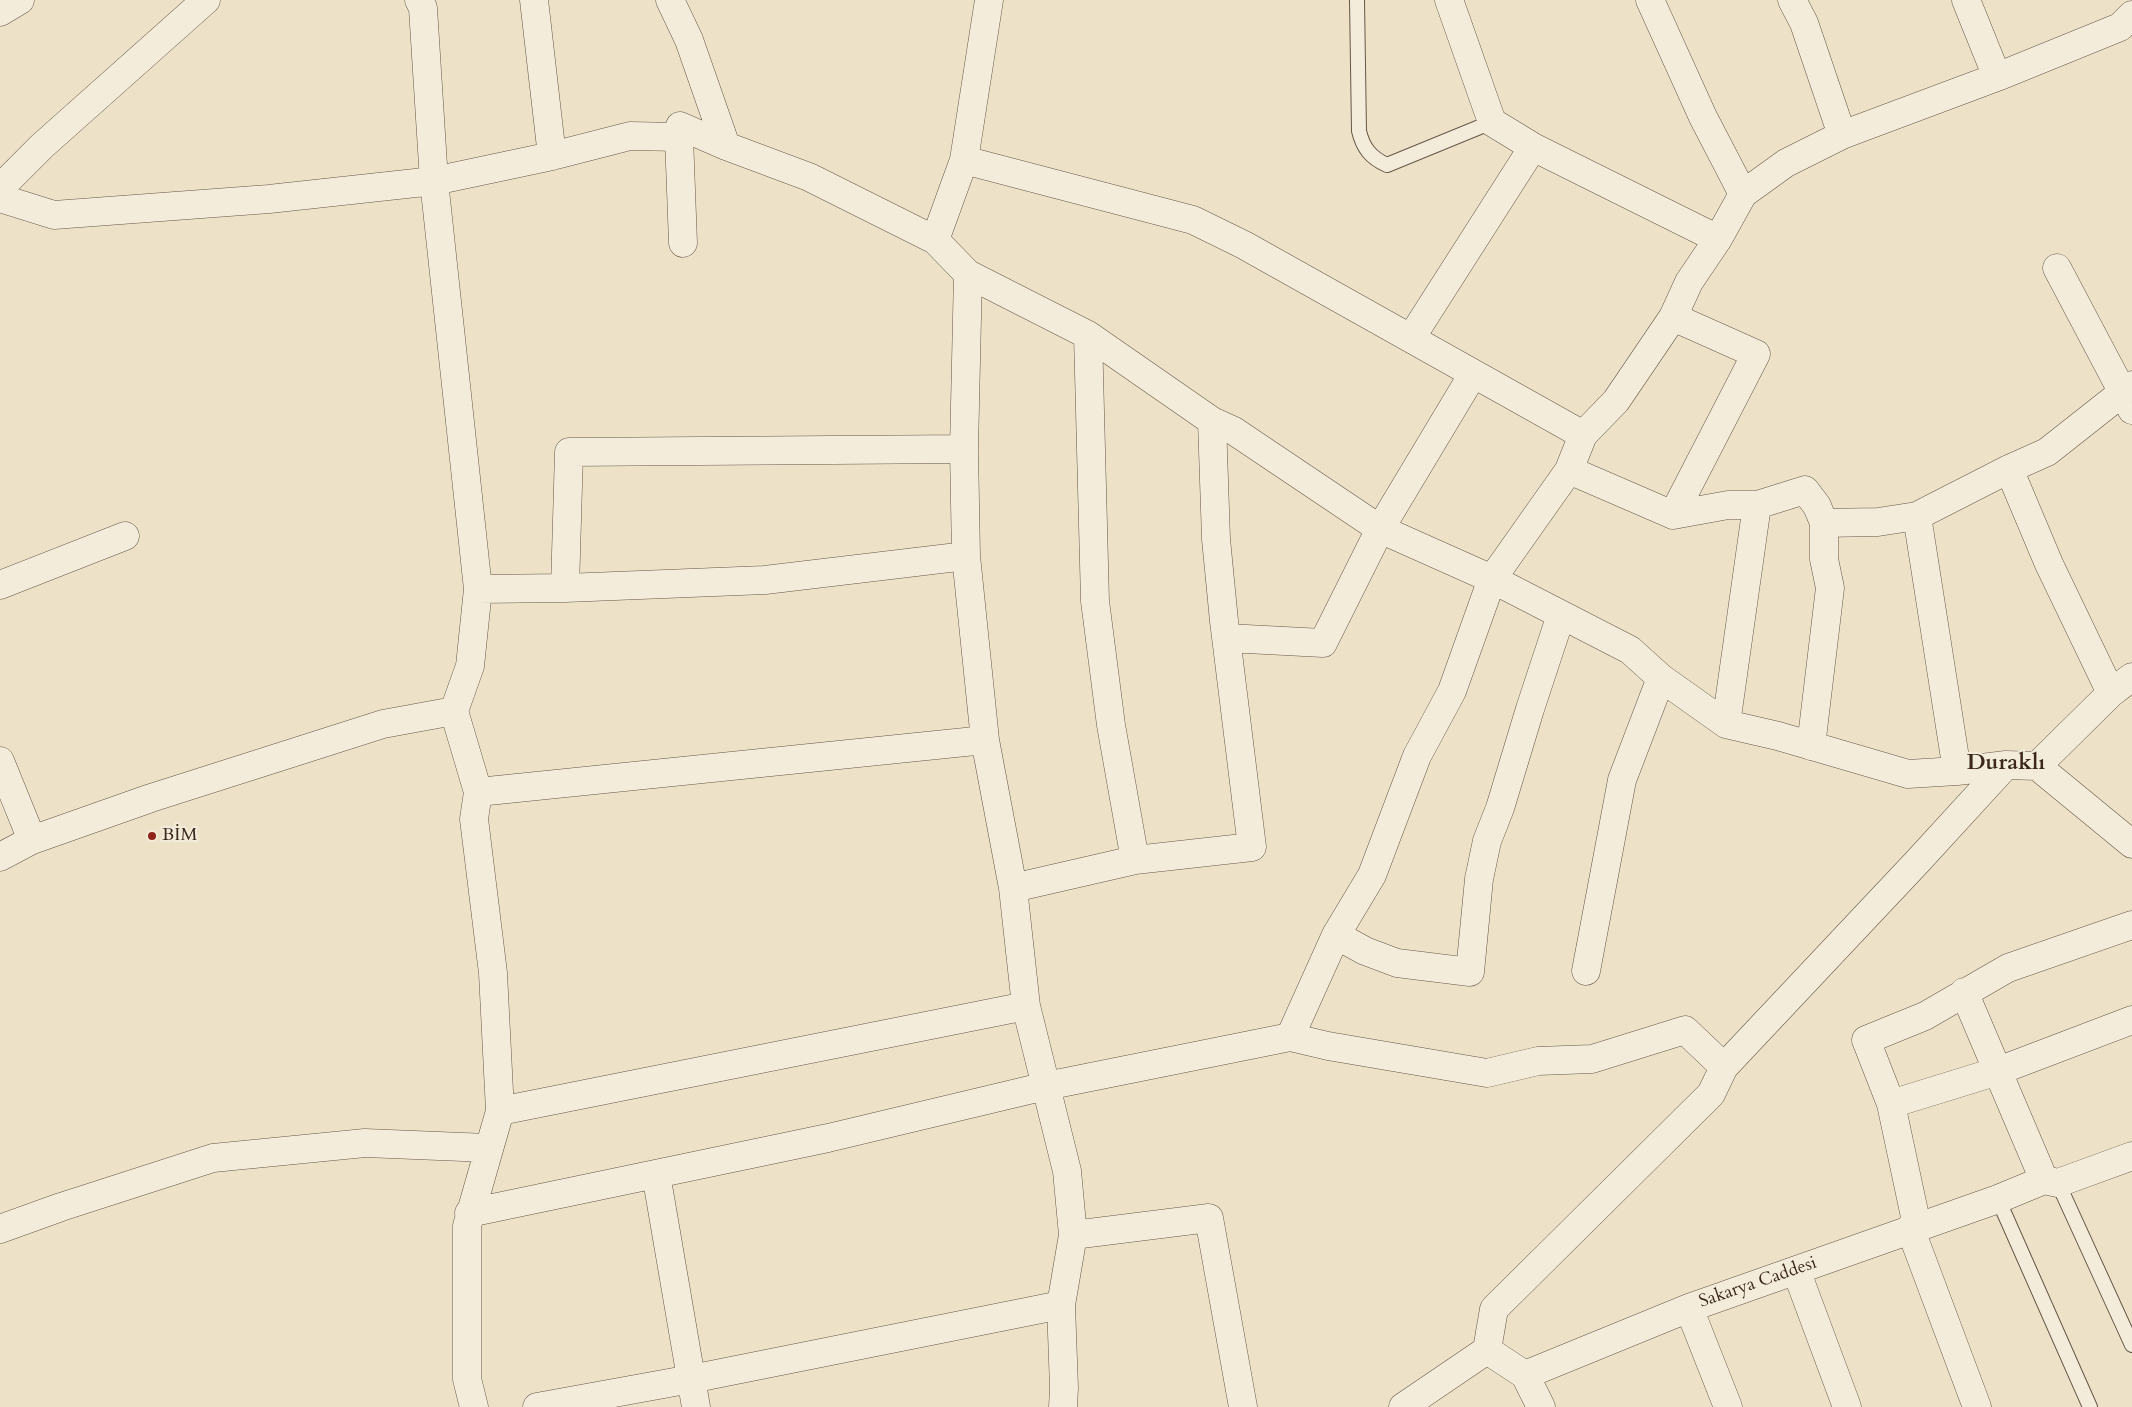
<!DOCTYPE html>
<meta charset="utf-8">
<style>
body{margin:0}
canvas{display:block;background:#ede2c8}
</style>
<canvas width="2132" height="1407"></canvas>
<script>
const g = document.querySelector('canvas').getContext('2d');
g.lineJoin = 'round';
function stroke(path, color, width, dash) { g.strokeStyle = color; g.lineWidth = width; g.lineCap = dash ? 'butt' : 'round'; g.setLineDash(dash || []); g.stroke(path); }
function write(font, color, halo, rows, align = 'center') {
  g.font = font + ' Cardo,serif'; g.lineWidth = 4; g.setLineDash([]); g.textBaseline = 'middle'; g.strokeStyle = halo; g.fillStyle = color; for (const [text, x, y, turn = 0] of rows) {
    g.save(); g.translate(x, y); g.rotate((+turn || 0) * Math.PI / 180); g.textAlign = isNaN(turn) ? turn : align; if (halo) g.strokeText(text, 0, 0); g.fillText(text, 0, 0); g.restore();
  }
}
const service = new Path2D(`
 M1357 0 1359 131C1363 148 1371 158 1387 165L1492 122
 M2058 1183 2132 1345
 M1998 1199 2090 1407`);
const minor = new Path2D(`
 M419 0 423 8 434 181 552 156 630 136 679 137 680 126 726 146 809 177 935 240 968 274 1088 335 1212 421 1234 431 1380 529 1492 579 1630 650 1661 678 1726 724 1778 736 1908 774 1957 771 2006 765 2037 766 2132 844
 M534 0 552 156
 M670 0 689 40 726 146
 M1449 0 1492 122 1533 147 1718 239
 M1650 0 1703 117 1743 194
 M1792 0 1804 23 1842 135
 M1966 0 1997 77
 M0 12 20 0
 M679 137 683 243
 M964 160 1193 220 1244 245 1583 435
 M0 188 42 146 206 0
 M0 198 54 215 269 199 434 181 478 589 470 666 454 711 478 792 474 819 493 973 500 1111 467 1226V1379L474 1407
 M935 240 964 160 989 0
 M2057 268 2132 410
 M968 274 964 449 966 556 985 740 1013 888 1026 1006 1067 1171 1073 1235 1061 1305
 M1088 335 1095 601 1111 725 1135 860
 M1411 338 1533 147
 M2009 469 2049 564 2111 693
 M1569 470 1673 515 1728 505H1757L1805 490 1817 506 1824 523 1878 522 1917 516 2009 469 2047 452 2132 385
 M1673 515 1756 354 1673 317
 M1917 516 1957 771
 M0 585 125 536
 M565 588 569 452 964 449
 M478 589 565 588 765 580 966 556
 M1227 638 1323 643 1380 529 1473 374
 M1726 724 1757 505
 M1811 746 1830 588 1824 559V523
 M0 761 32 840
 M2037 766 2111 693 2132 677
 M478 792 985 740
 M0 857 32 840 151 798 383 724 454 711
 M1013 888 1135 860 1252 847 1224 621 1216 539 1212 421
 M1336 935 1365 951 1397 963 1470 972 1479 879 1487 841 1500 808 1530 709 1561 615
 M1586 971 1622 780 1661 678
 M1964 992 2044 1180
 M1290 1037 1336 935 1372 875 1417 756 1452 691 1492 579 1569 470 1583 435 1616 401 1673 317 1689 282 1718 239 1743 194 1786 163 1842 135 1997 77 2120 27 2132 15
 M1891 1104 1998 1071 2132 1020
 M500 1111 1026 1006
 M656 1174 696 1407
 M469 1213 828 1138 1046 1086 1290 1037 1328 1046 1487 1073 1538 1061 1592 1059 1685 1030 1724 1067
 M1917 1226 1891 1104 1866 1040 1925 1016 2008 968 2132 925
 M1910 1228 1977 1407
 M0 1229 61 1207 213 1158 365 1143 488 1148
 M1073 1235 1209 1218 1243 1407
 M1796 1270 1847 1407
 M1689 1308 1728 1407
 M1487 1350 1494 1309 1711 1094 1724 1067 1918 861 2006 765
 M1487 1350 1525 1375 1689 1308 1998 1199 2044 1180 2058 1183 2132 1156
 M1525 1375 1541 1407
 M537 1407 691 1379 1061 1305 1064 1388 1063 1407
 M1403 1407 1487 1350`);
stroke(service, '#685646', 16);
stroke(minor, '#685646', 29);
stroke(service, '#f3ecdb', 14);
stroke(minor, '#f3ecdb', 28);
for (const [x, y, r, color] of [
 [152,836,5,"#8f2418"]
]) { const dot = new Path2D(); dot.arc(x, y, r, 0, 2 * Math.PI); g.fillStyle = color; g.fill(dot); stroke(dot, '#f3ecdb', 2); }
write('18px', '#3b281a', '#f3ecdb', [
 ["BİM",162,836]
], 'left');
write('18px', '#3b281a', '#f3ecdb', [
 ["Sakarya Caddesi",1758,1283,-19]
]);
write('bold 22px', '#3b281a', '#f3ecdb', [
 ["Duraklı",2006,764]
]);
</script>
